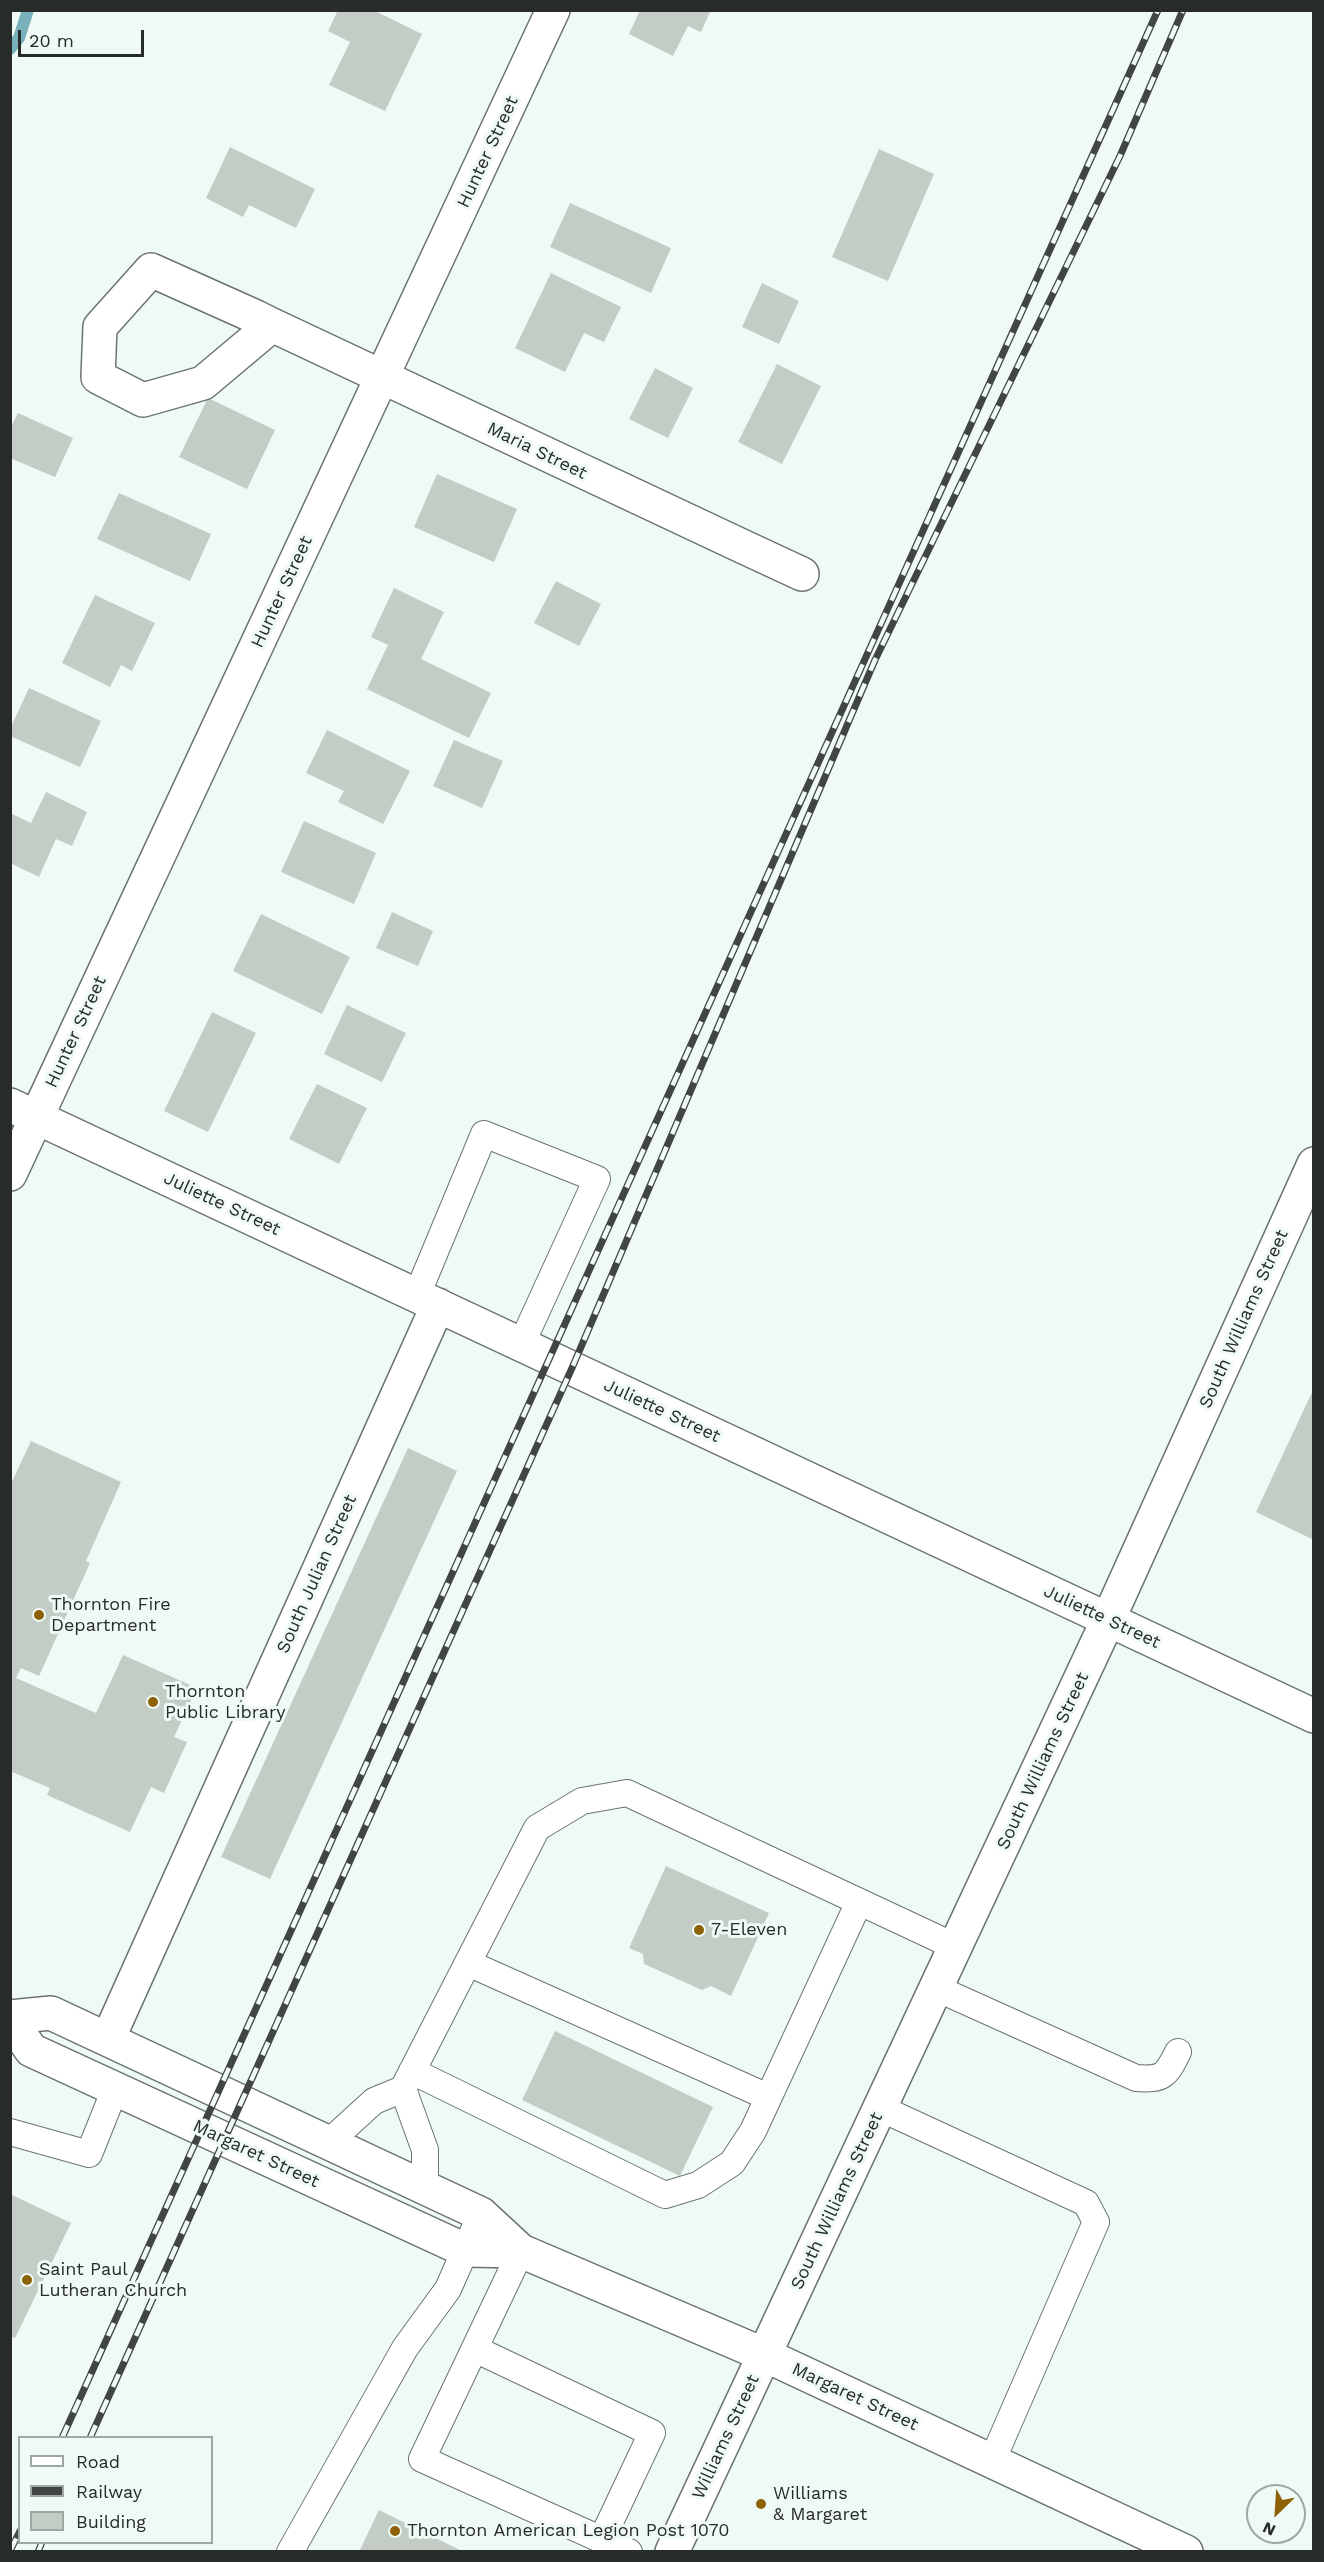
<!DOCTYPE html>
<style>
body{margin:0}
#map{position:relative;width:1324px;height:2562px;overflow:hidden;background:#eff9f6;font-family:"Work Sans",sans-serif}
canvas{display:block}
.frame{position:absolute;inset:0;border:12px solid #272b2a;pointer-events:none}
.legend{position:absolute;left:18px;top:2436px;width:195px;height:108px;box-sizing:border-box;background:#eff9f6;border:2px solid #9fa7a4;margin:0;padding:8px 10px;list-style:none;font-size:18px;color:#272b2a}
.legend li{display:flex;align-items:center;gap:12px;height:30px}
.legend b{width:30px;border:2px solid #9fa7a4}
.north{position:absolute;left:1246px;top:2484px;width:60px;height:60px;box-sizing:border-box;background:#eff9f6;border:2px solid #9fa7a4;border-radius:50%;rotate:205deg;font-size:16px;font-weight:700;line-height:24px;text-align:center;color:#272b2a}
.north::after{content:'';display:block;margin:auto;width:21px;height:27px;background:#8d6106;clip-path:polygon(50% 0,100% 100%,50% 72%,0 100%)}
.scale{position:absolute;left:18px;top:30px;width:126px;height:27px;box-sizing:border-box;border:3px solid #272b2a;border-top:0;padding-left:8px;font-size:18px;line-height:21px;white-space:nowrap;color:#272b2a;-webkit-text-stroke:4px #eff9f6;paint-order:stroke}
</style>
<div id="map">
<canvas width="1324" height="2562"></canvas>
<div class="frame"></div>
<ul class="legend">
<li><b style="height:8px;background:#fff"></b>Road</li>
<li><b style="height:8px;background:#414645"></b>Railway</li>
<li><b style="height:16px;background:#c4ccc6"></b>Building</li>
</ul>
<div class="north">N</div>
<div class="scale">20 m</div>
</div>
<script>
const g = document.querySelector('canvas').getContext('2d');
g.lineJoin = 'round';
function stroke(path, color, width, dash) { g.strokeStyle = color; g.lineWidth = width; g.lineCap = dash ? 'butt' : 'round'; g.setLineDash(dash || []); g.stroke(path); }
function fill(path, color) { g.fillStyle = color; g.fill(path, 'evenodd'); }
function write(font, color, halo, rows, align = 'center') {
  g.font = font + ' "Work Sans",sans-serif'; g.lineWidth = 6; g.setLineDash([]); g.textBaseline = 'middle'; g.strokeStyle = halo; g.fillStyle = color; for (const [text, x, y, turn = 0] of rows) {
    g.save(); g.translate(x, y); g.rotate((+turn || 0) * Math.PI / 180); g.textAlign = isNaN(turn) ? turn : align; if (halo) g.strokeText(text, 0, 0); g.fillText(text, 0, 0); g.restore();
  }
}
stroke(new Path2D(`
 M10 49 19 38 28 10`), '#78b0bc', 12);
fill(new Path2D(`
 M338 10H373L422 34 385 111 329 85 350 42 328 31Z
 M640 10H711L701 32 688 26 673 56 629 34Z
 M230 147 315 189 296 228 249 205 243 217 206 198Z
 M879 149 934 174 888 281 832 257Z
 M570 203 671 248 651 293 550 247Z
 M551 273 621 307 604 342 584 333 565 372 515 348Z
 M762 283 799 301 779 344 742 327Z
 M777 364 821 386 782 464 738 442Z
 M655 368 693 388 668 438 629 419Z
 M208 398 275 430 247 489 179 457Z
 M18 413 73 438 55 477 10 458V429Z
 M437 474 517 509 494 562 414 527Z
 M119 493 211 534 190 581 97 539Z
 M556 581 601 604 579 646 534 623Z
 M394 588 444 612 421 659 491 693 469 738 367 689 388 645 371 637Z
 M95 595 155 623 132 671 121 665 110 687 62 663Z
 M29 688 101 721 80 767 10 736V729Z
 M327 730 410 771 383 824 338 802 344 791 306 773Z
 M454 740 503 761 482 808 433 786Z
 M46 792 87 812 72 846 56 839 39 877 10 863V813L31 823Z
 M304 821 376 853 354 904 281 872Z
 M392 912 433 931 418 966 376 948Z
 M261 914 350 957 322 1014 233 971Z
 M347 1005 406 1033 382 1082 324 1054Z
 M212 1012 256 1033 208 1132 164 1111Z
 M317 1084 367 1108 339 1164 289 1139Z
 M1314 1388V1540L1256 1512Z
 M31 1441 121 1482 86 1561 90 1563 39 1676 21 1668 16 1678 96 1713 123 1655 197 1688 174 1737 187 1742 164 1793 151 1787 130 1832 47 1795 50 1788 10 1771V1486Z
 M408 1448 457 1471 270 1879 221 1857Z
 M666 1866 769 1913 731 1996 711 1986 702 1990 644 1964 643 1954 629 1948Z
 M555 2031 713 2107 680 2176 522 2100Z
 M10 2194 71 2223 15 2338 10 2336Z
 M379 2510 464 2552H359Z`), '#c4ccc6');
const service = new Path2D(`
 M417 1295 484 1134 597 1179 521 1345
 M468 1963 768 2097
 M936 1988 1136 2078C1163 2080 1166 2076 1178 2052
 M412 2071 665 2195 698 2185 732 2163 753 2131 859 1902
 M403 2089 425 2150V2187
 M880 2108 1086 2203 1096 2222 992 2461
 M10 2132 89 2154 115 2089
 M329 2142 374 2101 403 2089 537 1828 582 1801 627 1793 956 1947
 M521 2251 422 2459 629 2552
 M475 2349 652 2433 602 2539
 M290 2552 405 2348 448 2289 481 2214`);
const minor = new Path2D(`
 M272 325 203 383 143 400 98 377 100 327 151 270 256 317 272 325C449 408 625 492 802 574
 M10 1105 1314 1716
 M10 1174 553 10
 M108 2039 438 1305`);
const tertiary = new Path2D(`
 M10 2017 51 2013 481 2214 521 2251 765 2355 1186 2552
 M10 2019 31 2050 465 2250 521 2251
 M672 2552 1108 1620 1314 1164`);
stroke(service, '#6b7471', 28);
stroke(minor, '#6b7471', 36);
stroke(tertiary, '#6b7471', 36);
stroke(service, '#fff', 26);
stroke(minor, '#fff', 33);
stroke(tertiary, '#fff', 33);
const rail = new Path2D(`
 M62 2438 1158 10
 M90 2438 572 1368 875 660 1120 156 1183 10
 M10 2551 20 2531
 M38 2552 42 2542`);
stroke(rail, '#414645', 7);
stroke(rail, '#eff9f6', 4.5, [14]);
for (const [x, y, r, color] of [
 [39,1615,6,"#8d6106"],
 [153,1702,6,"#8d6106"],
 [699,1930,6,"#8d6106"],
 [27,2280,6,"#8d6106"],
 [761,2504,6,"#8d6106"],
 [395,2531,6,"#8d6106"]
]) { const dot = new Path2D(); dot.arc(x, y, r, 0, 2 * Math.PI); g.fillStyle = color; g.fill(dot); stroke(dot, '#eff9f6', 2); }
write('18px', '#272b2a', '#eff9f6', [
 ["Hunter Street",488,152,-65],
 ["Maria Street",537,451,26],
 ["Hunter Street",282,592,-65],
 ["Hunter Street",76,1032,-65],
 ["Juliette Street",222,1204,25],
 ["South Williams Street",1244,1319,-66],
 ["Juliette Street",662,1411,25],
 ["South Julian Street",317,1574,-66],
 ["Juliette Street",1102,1617,25],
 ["South Williams Street",1043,1761,-65],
 ["Margaret Street",256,2154,25],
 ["South Williams Street",837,2201,-65],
 ["Margaret Street",855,2397,25],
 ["Williams Street",726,2437,-65]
]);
write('18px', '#272b2a', '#eff9f6', [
 ["Thornton Fire",51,1605],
 ["Department",51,1626],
 ["Thornton",165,1692],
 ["Public Library",165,1713],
 ["7-Eleven",711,1930],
 ["Saint Paul",39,2270],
 ["Lutheran Church",39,2291],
 ["Williams",773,2494],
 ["& Margaret",773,2515],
 ["Thornton American Legion Post 1070",407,2531]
], 'left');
</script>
